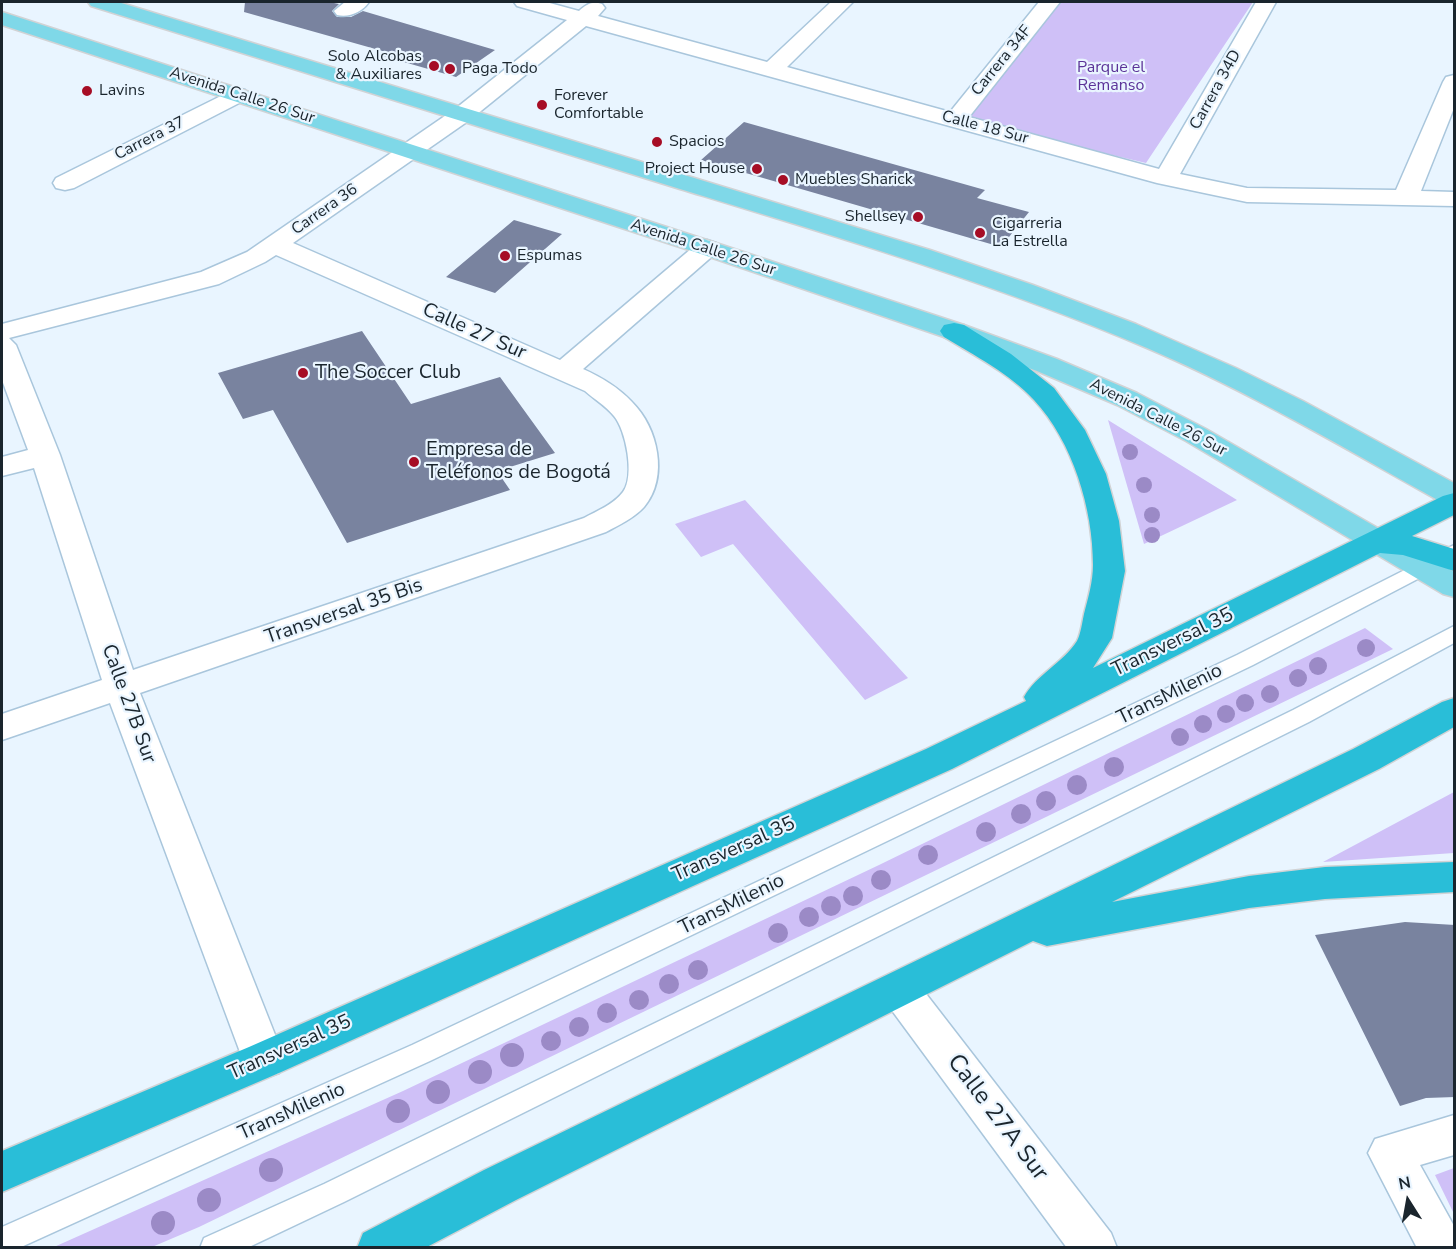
<!DOCTYPE html>
<meta charset="utf-8">
<style>
body{margin:0}
#map{position:relative;width:1456px;height:1249px;overflow:hidden;background:#e9f5ff;font-family:"Nunito Sans",sans-serif}
canvas{display:block}
.frame{position:absolute;inset:0;border:3px solid #1a252d;pointer-events:none}
.north{position:absolute;left:1378px;top:1171px;width:60px;height:60px;-webkit-text-stroke:4px #e9f5ff;paint-order:stroke;rotate:349deg;font-size:16px;font-weight:700;line-height:24px;text-align:center;color:#1a252d}
.north::after{content:'';display:block;margin:auto;width:21px;height:27px;background:#1a252d;clip-path:polygon(50% 0,100% 100%,50% 72%,0 100%)}
</style>
<div id="map">
<canvas width="1456" height="1249"></canvas>
<div class="frame"></div>
<div class="north">N</div>
</div>
<script>
const g = document.querySelector('canvas').getContext('2d');
g.lineJoin = 'round';
function fill(path, color) { g.fillStyle = color; g.fill(path, 'evenodd'); }
function stroke(path, color, width, dash) { g.strokeStyle = color; g.lineWidth = width; g.lineCap = dash ? 'butt' : 'round'; g.setLineDash(dash || []); g.stroke(path); }
function write(font, color, halo, rows, align = 'center') {
  g.font = font + ' "Nunito Sans",sans-serif'; g.lineWidth = 4.5; g.setLineDash([]); g.textBaseline = 'middle'; g.strokeStyle = halo; g.fillStyle = color; for (const [text, x, y, turn = 0] of rows) {
    g.save(); g.translate(x, y); g.rotate((+turn || 0) * Math.PI / 180); g.textAlign = isNaN(turn) ? turn : align; if (halo) g.strokeText(text, 0, 0); g.fillText(text, 0, 0); g.restore();
  }
}
fill(new Path2D(`
 M1057 2H1253L1146 163 959 119Z
 M1108 420 1237 500 1144 544Z
 M745 500 908 678 865 700 733 544 701 557 675 524Z
 M1365 628 1393 649 199 1227 152 1247H54L403 1091 879 865Z
 M1454 792V853L1323 862Z
 M1454 1168V1214L1435 1175Z`), '#cfc0f7');
fill(new Path2D(`
 M245 2H329L339 4 332 11 337 17H351L363 11 495 50 456 77 383 56 386 52 244 12Z
 M744 122 985 190 977 198 1029 212 1001 247 701 160Z
 M514 220 562 234 495 293 446 277Z
 M362 331 411 404 500 377 555 453 497 471 510 490 347 543 273 410 243 419 218 373Z
 M1405 922 1455 925V1097L1426 1098 1400 1106 1315 935Z`), '#79839f');
const lane = new Path2D(`
 M1454 545V560L1253 665 430 1061 19 1248H2V1227L412 1045 1237 655Z
 M1454 626V643L1309 722 344 1202 247 1248H200L204 1238 324 1184 758 973 1293 710Z`);
const street = new Path2D(`
 M345 2H369C362 12 349 18 337 15L334 11Z
 M514 2H546L579 11C587 4 592 1 602 4L605 8 598 16 767 62 831 2H853L787 67 950 112 1039 2H1060L969 117 1159 169 1256 2H1276L1180 174 1247 188 1396 190 1443 82 1446 77 1454 75V108L1421 191 1454 192V206L1247 202 1157 183 586 26 471 119 293 243 560 360 698 243 707 240 716 243 720 248 716 253 583 369C601 377 618 387 632 402 658 428 669 477 644 507 634 518 619 525 606 532L140 693 285 1060 279 1073 264 1078 249 1073 243 1060 110 703 2 740V714L102 680 34 468 2 476V457L28 450 2 380V324L201 272 247 252 455 109 567 20 517 6ZM276 255 585 391C594 399 606 406 614 416 626 430 635 476 623 492 614 504 597 511 584 518L133 670 60 455 16 345 9 338 219 284 265 262Z
 M237 88 245 90 248 95 245 100 74 188 65 190 56 188 53 183 56 178Z
 M899 972 913 977 1111 1233 1117 1248H1067L885 1001 879 989 885 977Z
 M1454 1115V1155L1420 1165 1454 1226V1248H1417L1368 1153 1375 1139Z`);
const primary = new Path2D(`
 M88 2H118L930 250 1033 285 1136 324 1236 368 1303 401 1454 483V506L1443 503C1346 449 1250 392 1147 348 996 284 838 237 680 189 484 128 287 67 91 6Z
 M2 12 716 243 964 325 1057 359 1137 393 1206 429 1454 572V597L1443 594 1186 441 1117 405 1037 371 944 337 698 253 2 25Z`);
const highway = new Path2D(`
 M954 323 964 325 1011 354 1054 388 1085 430 1106 474 1119 521 1125 571 1112 638 1093 668 1443 496 1454 493V515L1412 536 1454 549V571L1403 555 1380 553 952 769 279 1073 2 1192V1151L249 1047 926 749 1026 701 1024 697C1036 675 1063 663 1077 641 1081 633 1082 623 1084 614 1088 598 1093 582 1093 565 1093 509 1073 442 1034 400 1009 373 975 356 944 337L940 331 944 325Z
 M1454 698V727L1379 769 1112 902 1249 876 1325 867 1454 862V892L1325 899 1249 908 1047 946 1033 941 516 1200 425 1248H357L363 1233 484 1170 1353 749 1442 702Z`);
stroke(lane, '#a9c6dc', 3);
stroke(street, '#a9c6dc', 3);
stroke(primary, '#d1d3d5', 3);
stroke(highway, '#d1d3d5', 3);
fill(lane, '#fff');
fill(street, '#fff');
fill(primary, '#7fd8e8');
fill(highway, '#29bed8');
g.fillStyle = '#9b8ac6';
for (const [x, y, r] of [
 [1130,452,8],
 [1144,485,8],
 [1152,515,8],
 [1152,535,8],
 [1366,648,9],
 [1318,666,9],
 [1298,678,9],
 [1270,694,9],
 [1245,703,9],
 [1226,714,9],
 [1203,724,9],
 [1180,737,9],
 [1114,767,10],
 [1077,785,10],
 [1046,801,10],
 [1021,814,10],
 [986,832,10],
 [928,855,10],
 [881,880,10],
 [853,896,10],
 [831,906,10],
 [809,917,10],
 [778,933,10],
 [698,970,10],
 [669,984,10],
 [639,1000,10],
 [607,1013,10],
 [579,1027,10],
 [551,1041,10],
 [512,1055,12],
 [480,1072,12],
 [438,1092,12],
 [398,1111,12],
 [271,1170,12],
 [209,1200,12],
 [163,1223,12]
]) { g.beginPath(); g.arc(x, y, r, 0, 2 * Math.PI); g.fill(); }
for (const [x, y, r, color] of [
 [434,66,6,"#a60d25"],
 [450,69,6,"#a60d25"],
 [87,91,6,"#a60d25"],
 [542,105,6,"#a60d25"],
 [657,142,6,"#a60d25"],
 [757,169,6,"#a60d25"],
 [783,180,6,"#a60d25"],
 [918,217,6,"#a60d25"],
 [980,233,6,"#a60d25"],
 [505,256,6,"#a60d25"],
 [303,373,6,"#a60d25"],
 [414,462,6,"#a60d25"]
]) { const dot = new Path2D(); dot.arc(x, y, r, 0, 2 * Math.PI); g.fillStyle = color; g.fill(dot); stroke(dot, '#e9f5ff', 2); }
write('16px', '#1a252d', '#e9f5ff', [
 ["Solo Alcobas",422,57,"right"],
 ["& Auxiliares",422,75,"right"],
 ["Paga Todo",462,69],
 ["Lavins",99,91],
 ["Forever",554,96],
 ["Comfortable",554,114],
 ["Spacios",669,142],
 ["Project House",745,169,"right"],
 ["Muebles Sharick",795,180],
 ["Shellsey",906,217,"right"],
 ["Cigarreria",992,224],
 ["La Estrella",992,242],
 ["Espumas",517,256]
], 'left');
write('16px', '#1a252d', '#e9f5ff', [
 ["Carrera 34F",1002,61,-51],
 ["Carrera 34D",1216,90,-61],
 ["Avenida Calle 26 Sur",242,96,18],
 ["Calle 18 Sur",985,128,15],
 ["Carrera 37",150,139,-27],
 ["Carrera 36",325,210,-35],
 ["Avenida Calle 26 Sur",703,248,18],
 ["Avenida Calle 26 Sur",1158,418,27]
]);
write('16px', '#5b3398', '#e9f5ff', [
 ["Parque el",1111,68],
 ["Remanso",1111,86]
]);
write('20px', '#1a252d', '#e9f5ff', [
 ["Calle 27 Sur",474,332,24],
 ["Transversal 35 Bis",344,612,-19],
 ["Transversal 35",1173,643,-26],
 ["TransMilenio",1170,695,-26],
 ["Calle 27B Sur",128,704,70],
 ["Transversal 35",734,850,-24],
 ["TransMilenio",732,905,-26],
 ["Transversal 35",290,1048,-24],
 ["TransMilenio",292,1112,-24]
]);
write('20px', '#1a252d', '#e9f5ff', [
 ["The Soccer Club",315,373],
 ["Empresa de",426,450],
 ["Teléfonos de Bogotá",426,473]
], 'left');
write('24px', '#1a252d', '#e9f5ff', [
 ["Calle 27A Sur",997,1118,53]
]);
</script>
